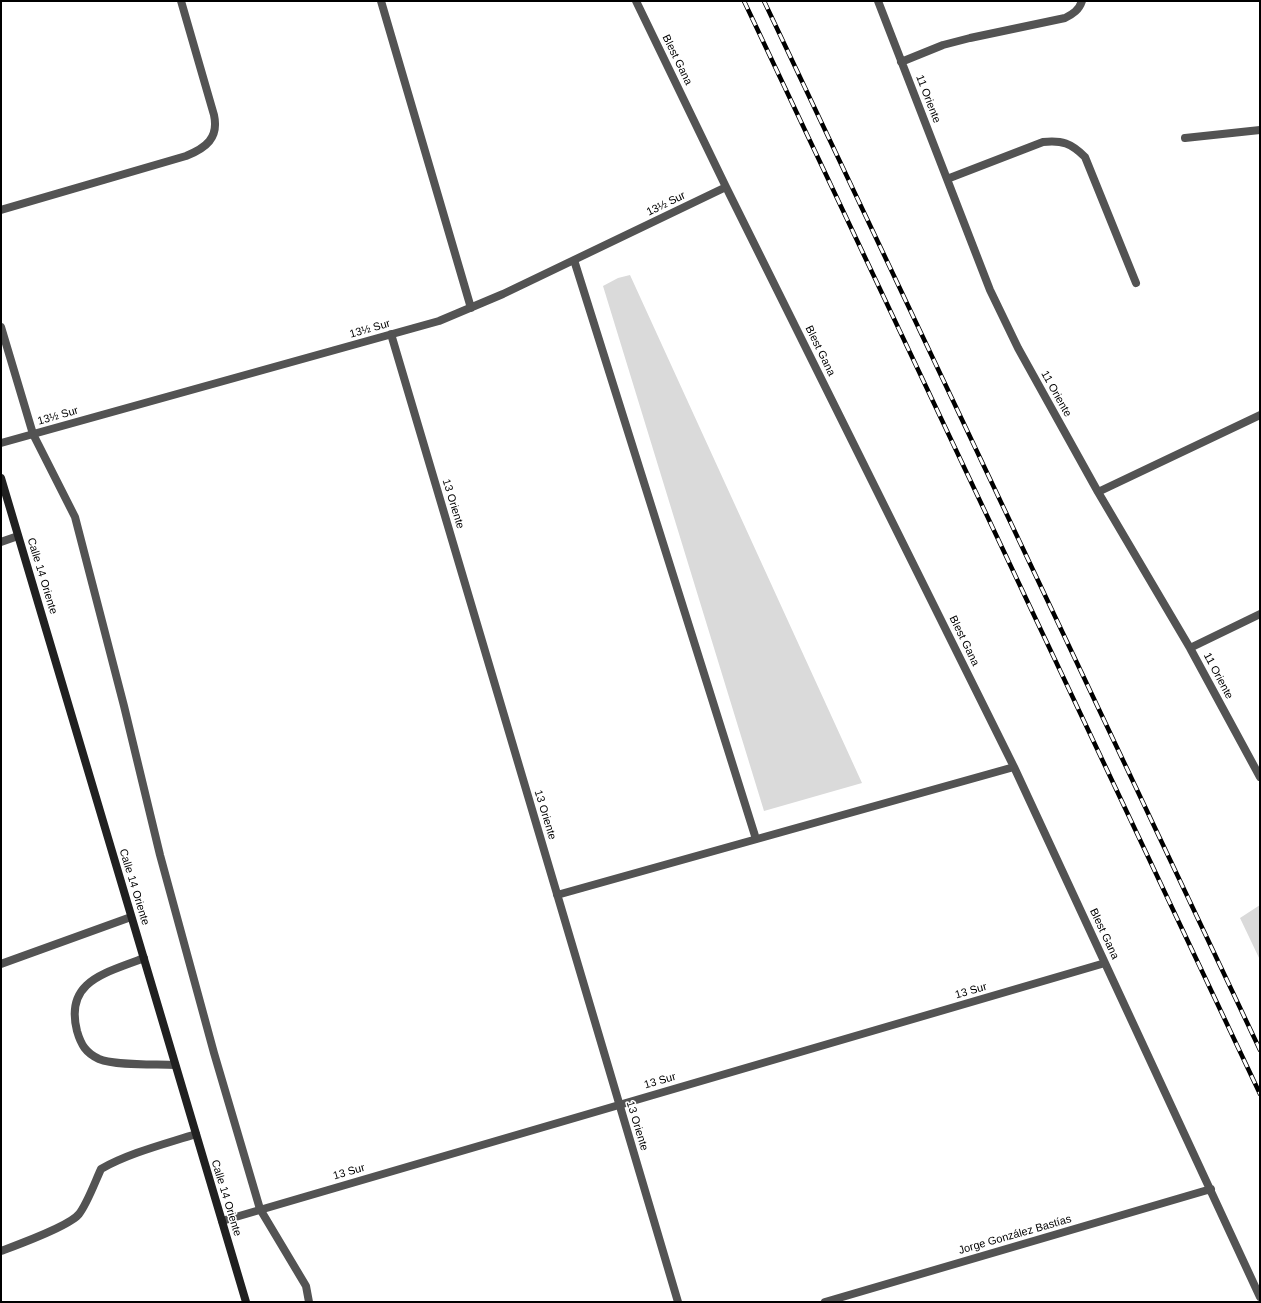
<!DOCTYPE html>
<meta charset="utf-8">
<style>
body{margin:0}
#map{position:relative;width:1261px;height:1303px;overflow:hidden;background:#fff;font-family:Arial,sans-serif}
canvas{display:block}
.frame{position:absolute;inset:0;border:2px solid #000;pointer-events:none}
</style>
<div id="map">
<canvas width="1261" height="1303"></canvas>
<div class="frame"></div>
</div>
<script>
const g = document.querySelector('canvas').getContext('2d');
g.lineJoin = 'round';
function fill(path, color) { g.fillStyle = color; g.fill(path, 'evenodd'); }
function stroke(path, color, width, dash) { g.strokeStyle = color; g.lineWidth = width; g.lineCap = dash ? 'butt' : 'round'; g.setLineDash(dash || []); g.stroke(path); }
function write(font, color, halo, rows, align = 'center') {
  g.font = font + ' Arial,sans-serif'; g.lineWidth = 3; g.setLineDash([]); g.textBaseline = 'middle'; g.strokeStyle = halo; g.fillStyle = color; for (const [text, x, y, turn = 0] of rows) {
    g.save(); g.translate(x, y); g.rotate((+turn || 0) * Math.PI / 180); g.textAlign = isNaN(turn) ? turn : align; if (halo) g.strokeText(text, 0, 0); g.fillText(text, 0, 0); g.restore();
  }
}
fill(new Path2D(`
 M630 275 862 783 764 811 603 286 618 278Z
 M1260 905V960L1240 918Z`), '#dadada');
stroke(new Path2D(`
 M1 327 33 434 75 517 124 706 160 855 214 1053 260 1209 306 1286 309 1302
 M1 542 18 536
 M144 958C107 973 64 980 77 1031 81 1045 86 1053 99 1059 116 1066 156 1064 175 1065
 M1 964 131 917
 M1 1251C17 1245 70 1226 79 1214 87 1204 95 1182 101 1169 129 1153 165 1144 196 1134`), '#535353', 8);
stroke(new Path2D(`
 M381 1 471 308
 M636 1 726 187 1014 767 1260 1297
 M878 1 990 290 1018 348 1098 492 1190 648 1260 777
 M901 62 943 45 970 38 1065 18C1073 14 1079 10 1082 1
 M1185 138 1260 130
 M947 179 1043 142C1062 140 1071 143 1085 157L1136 283
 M1 210 186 156C206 148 219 138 214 115L181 1
 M574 260 756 839
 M391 334 678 1302
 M1 443 439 321 503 294 726 187
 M1098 492 1260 415
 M1190 648 1260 614
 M557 895 1014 767
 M222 1221 1105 963
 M825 1302 1211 1189`), '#535353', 8);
stroke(new Path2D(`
 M1 478 246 1302`), '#202020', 8);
const rail = new Path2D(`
 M744 1 1260 1094
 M764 1 1260 1050`);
stroke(rail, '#000', 4.5);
stroke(rail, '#fff', 3, [9]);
write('11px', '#000', '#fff', [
 ["Blest Gana",677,60,64],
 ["11 Oriente",928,99,69],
 ["13½ Sur",666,204,-26],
 ["13½ Sur",370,329,-16],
 ["Blest Gana",820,351,64],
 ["11 Oriente",1056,394,61],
 ["13½ Sur",58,416,-16],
 ["13 Oriente",453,504,73],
 ["Calle 14 Oriente",42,576,73],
 ["Blest Gana",964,641,64],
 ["11 Oriente",1218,676,62],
 ["13 Oriente",545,815,73],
 ["Calle 14 Oriente",134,887,73],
 ["Blest Gana",1104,934,65],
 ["13 Sur",971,991,-16],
 ["13 Sur",660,1081,-16],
 ["13 Oriente",637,1126,73],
 ["13 Sur",349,1172,-16],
 ["Calle 14 Oriente",226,1198,73],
 ["Jorge González Bastías",1015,1235,-16]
]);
</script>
